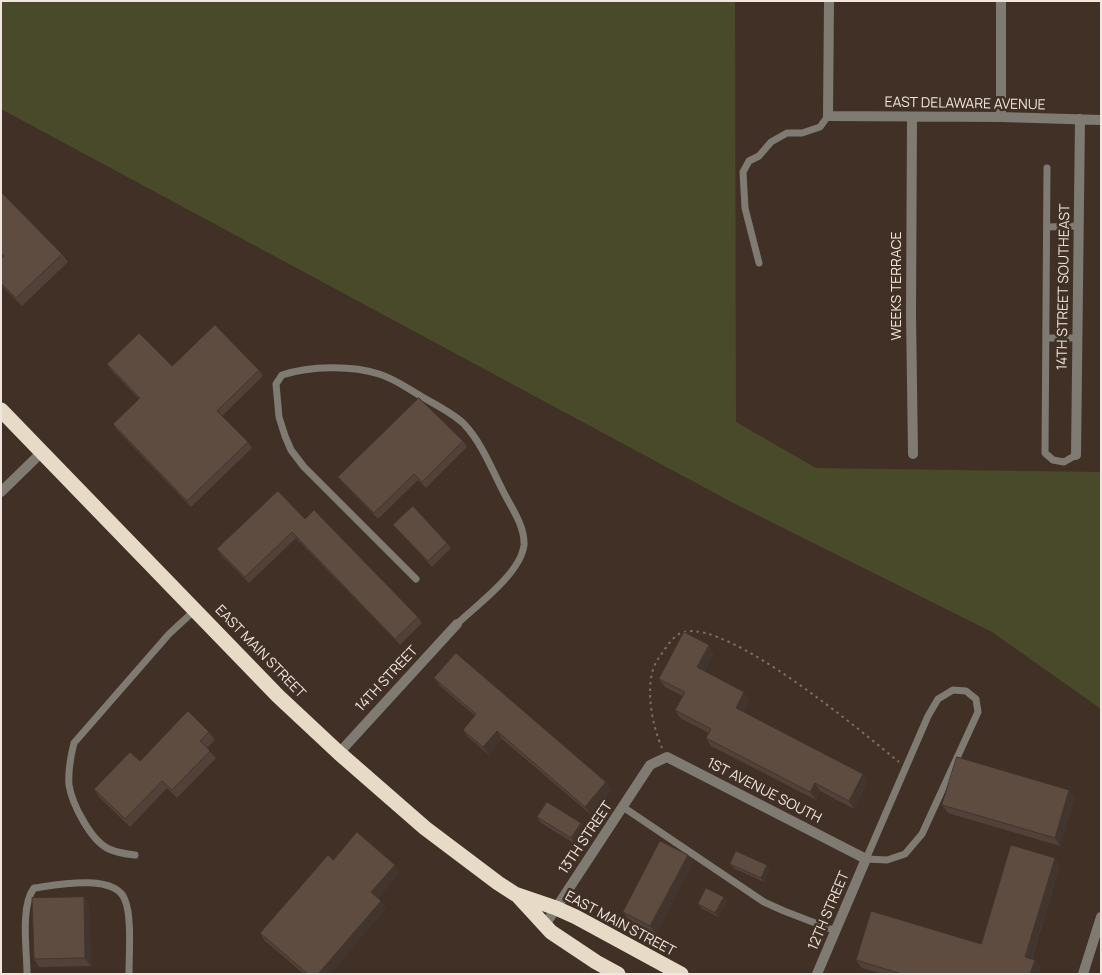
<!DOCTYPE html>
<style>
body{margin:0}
#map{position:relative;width:1102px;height:975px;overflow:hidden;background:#403025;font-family:Manrope,sans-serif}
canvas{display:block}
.frame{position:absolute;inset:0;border:2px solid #f1e6df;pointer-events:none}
</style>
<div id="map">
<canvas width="1102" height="975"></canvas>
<div class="frame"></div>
</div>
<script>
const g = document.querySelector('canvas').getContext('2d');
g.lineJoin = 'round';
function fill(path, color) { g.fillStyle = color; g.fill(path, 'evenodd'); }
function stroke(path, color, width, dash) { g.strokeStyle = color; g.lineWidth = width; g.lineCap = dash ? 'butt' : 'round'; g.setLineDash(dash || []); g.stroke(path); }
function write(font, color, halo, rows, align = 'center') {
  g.font = font + ' Manrope,sans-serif'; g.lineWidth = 5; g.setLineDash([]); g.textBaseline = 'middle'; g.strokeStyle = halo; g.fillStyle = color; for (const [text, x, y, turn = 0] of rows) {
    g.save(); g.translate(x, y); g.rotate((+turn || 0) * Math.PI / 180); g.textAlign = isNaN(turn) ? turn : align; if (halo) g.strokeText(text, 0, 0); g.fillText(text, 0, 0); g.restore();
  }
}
fill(new Path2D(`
 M1 1H735L736 422 816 468 1101 472V709L992 632 737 505 1 109Z`), '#494a2a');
stroke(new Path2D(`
 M662 748C652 726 643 681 658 659 665 650 672 635 684 632 729 620 862 732 899 762`), '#7d6f66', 2, [2.5, 4]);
stroke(new Path2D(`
 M1047 168 1045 453 1053 460 1064 462 1076 455
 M1047 227 1079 226
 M759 263 745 208 743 172 749 161 759 156 771 142 787 133H802L820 127 828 116
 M1046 338H1077
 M416 579 304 467 291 450 285 436 279 417 276 384 282 375C310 366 351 365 379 374 396 379 411 391 426 399 438 406 454 414 464 424 481 442 491 467 502 489 510 506 525 525 524 545 521 573 477 605 457 624
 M953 690 966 691 976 699 978 712 922 834 905 854 887 860 866 859 928 716 938 699Z
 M623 807 764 902 784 911 836 931
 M135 855C126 854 117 853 109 849 91 841 72 804 69 785 68 772 71 755 74 743L169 634 195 610
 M27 974C27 951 20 906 34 888 56 885 115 873 125 900 132 917 129 954 129 974`), '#7f7a72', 7);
stroke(new Path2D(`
 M829 1 828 116 1001 117 1101 120
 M1001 1V117
 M912 117 911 314 913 454
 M1076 455 1080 119
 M1 492 42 452
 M339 753 457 624
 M545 925 650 765 667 757 866 859 817 974
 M1083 974 1101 917`), '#7f7a72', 10);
stroke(new Path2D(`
 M1 410 278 696 339 753 425 828 498 883 515 894 556 908 576 917 681 974
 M517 895 551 932 596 962 618 974`), '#e7dbc7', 15);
fill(new Path2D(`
 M1 192 62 254 68 262 22 306 1 285V258L3 257 1 255Z
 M107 364 259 370 263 376 222 416 248 442 252 448 191 507 117 430 113 424 139 399 111 370Z
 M463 441 467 447 426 488 418 480 378 519 342 482 338 477Z
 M305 519 418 617 422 623 400 645 296 538 249 583 221 555 217 549Z
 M393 525 447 543 451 548 432 567 398 530Z
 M714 653 704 671 749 699 743 712 863 774 868 782 854 809 820 791 816 800 711 746 706 738 709 733 680 718 675 710 683 696 665 687 659 679Z
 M434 678 606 782 612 790 590 814 502 739 489 755 468 737 463 730 475 716 440 686Z
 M209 732 215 740 207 748 216 758 177 798 167 788 130 827 99 797 94 789 140 761Z
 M1069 790 1075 798 1060 846 948 813 942 805Z
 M537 817 581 823 585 829 575 844 541 823Z
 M688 855 693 863 656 934 628 919 623 912Z
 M333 860 400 872 378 898 381 901 386 908 330 974H304L265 941 260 933Z
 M730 864 770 869 764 882 733 868Z
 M1060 865 1032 959 1040 967 1038 974H882L862 968 856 960 981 944Z
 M84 897 89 904 91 966 39 967 34 959Z
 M724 897 727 901 718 917 701 908 698 904Z`), '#514138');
fill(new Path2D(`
 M709 645 714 653 702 675 697 667Z
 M744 692 749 699 741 715 736 708Z
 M497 731 502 739 489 755 483 747Z
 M863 774 868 782 854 809 849 801Z
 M606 782 612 790 590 814 585 807Z
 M815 783 820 791 816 800 810 792Z
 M1069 790 1075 798 1060 846 1055 838Z
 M581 823 585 829 575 844 571 838Z
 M688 855 693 863 656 934 650 926Z
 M1055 858 1060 865 1030 964 1025 957Z
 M395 865 400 872 376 900 371 892Z
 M767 865 770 869 764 882 761 878Z
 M84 897 89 904 91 966 85 958Z
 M724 897 727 901 718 917 715 913Z
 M381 901 386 908 330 974H318Z
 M1035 960 1040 967 1038 974H1030Z`), '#42352e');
const building = new Path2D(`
 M1 192 62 254 16 298 1 283V258L4 256 1 253Z
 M215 325 259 370 217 411 248 442 187 501 113 424 140 398 107 364 139 333 172 366Z
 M419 398 463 441 422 482 414 474 374 513 338 477Z
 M278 491 305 519 314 510 418 617 395 639 292 532 245 577 217 549Z
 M413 506 447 543 428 561 393 525Z
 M684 632 709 645 697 667 744 692 736 708 863 774 849 801 815 783 810 792 706 738 711 729 675 710 685 692 659 679Z
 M456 653 606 782 585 807 497 731 483 747 463 730 476 714 434 678Z
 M188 711 209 732 200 741 210 751 172 790 162 781 125 819 94 789 130 752 140 761Z
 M957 757 1069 790 1055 838 942 805Z
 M547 802 581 823 571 838 537 817Z
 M357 832 395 865 371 892 381 901 318 974H308L260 933 328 855 333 860Z
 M660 841 688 855 650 926 623 912Z
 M1011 845 1055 858 1025 957 1035 960 1030 974H902L856 960 871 911 981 944Z
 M736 851 767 865 761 878 730 864Z
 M706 888 724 897 715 913 698 904Z
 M84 897 85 958 34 959 32 898Z`);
fill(building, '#5e4c41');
stroke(building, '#42352e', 1);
write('14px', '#f1e6df', '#403025', [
 ["EAST DELAWARE AVENUE",965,104,1],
 ["WEEKS TERRACE",897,286,-90],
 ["14TH STREET SOUTHEAST",1064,287,-89],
 ["EAST MAIN STREET",260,652,46],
 ["14TH STREET",387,679,-47],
 ["1ST AVENUE SOUTH",764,791,27],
 ["13TH STREET",586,838,-56],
 ["12TH STREET",829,911,-67],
 ["EAST MAIN STREET",620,924,28]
]);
</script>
